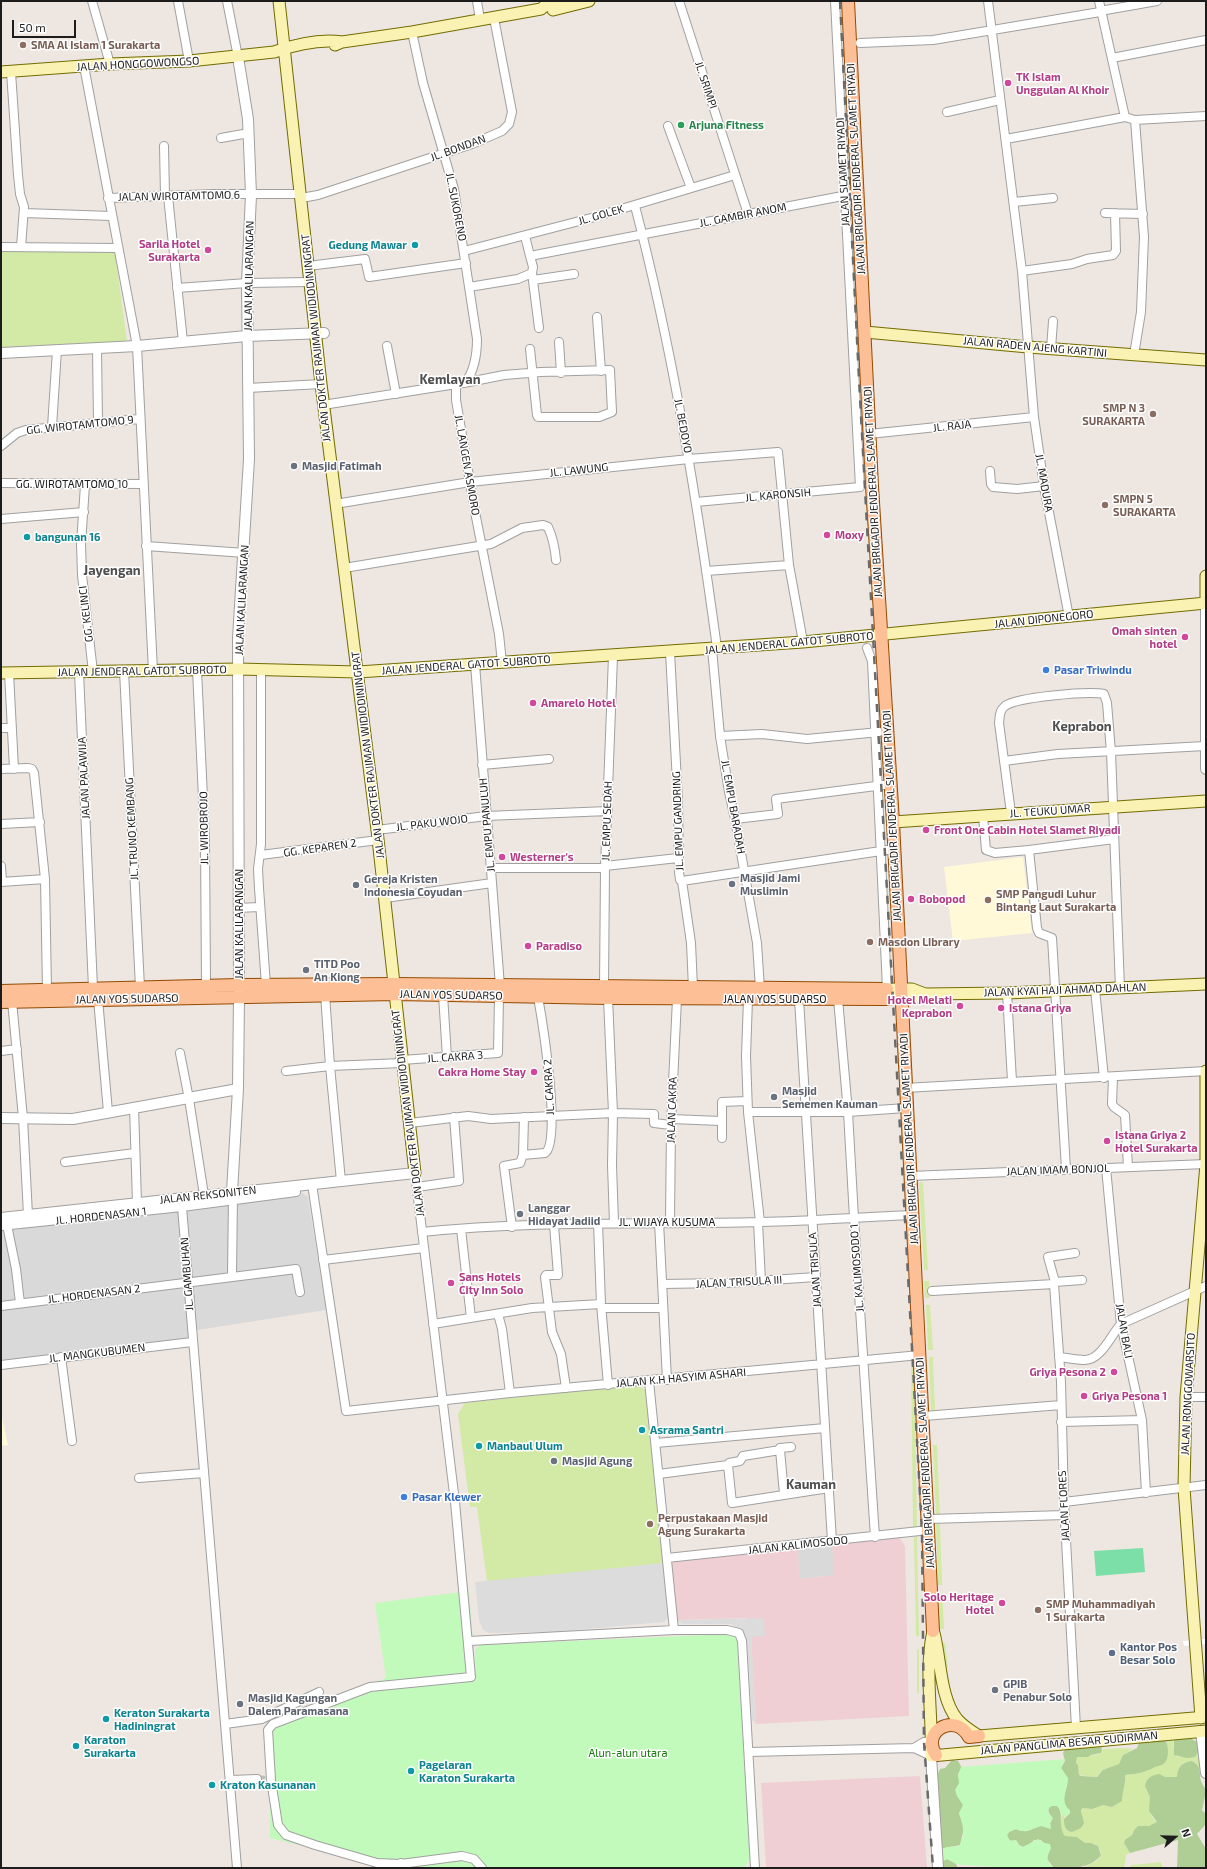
<!DOCTYPE html>
<style>
body{margin:0}
#map{position:relative;width:1207px;height:1869px;overflow:hidden;background:#eee7e1;font-family:"Exo 2",sans-serif}
canvas{display:block}
.frame{position:absolute;inset:0;border:2px solid #1c1c1c;pointer-events:none}
.north{position:absolute;left:1155px;top:1817px;width:40px;height:40px;-webkit-text-stroke:3px #fff;paint-order:stroke;rotate:70deg;font-size:11px;font-weight:700;line-height:16px;text-align:center;color:#1c1c1c}
.north::after{content:'';display:block;margin:auto;width:14px;height:18px;background:#1c1c1c;clip-path:polygon(50% 0,100% 100%,50% 72%,0 100%)}
.scale{position:absolute;left:12px;top:20px;width:64px;height:18px;box-sizing:border-box;border:2px solid #1c1c1c;border-top:0;padding-left:5px;font-size:12px;line-height:14px;white-space:nowrap;color:#1c1c1c;-webkit-text-stroke:3px #fff;paint-order:stroke}
</style>
<div id="map">
<canvas width="1207" height="1869"></canvas>
<div class="frame"></div>
<div class="north">N</div>
<div class="scale">50 m</div>
</div>
<script>
const g = document.querySelector('canvas').getContext('2d');
g.lineJoin = 'round';
function fill(path, color) { g.fillStyle = color; g.fill(path, 'evenodd'); }
function stroke(path, color, width, dash) { g.strokeStyle = color; g.lineWidth = width; g.lineCap = dash ? 'butt' : 'round'; g.setLineDash(dash || []); g.stroke(path); }
function write(font, color, halo, rows, align = 'center') {
  g.font = font + ' "Exo 2",sans-serif'; g.lineWidth = 3; g.setLineDash([]); g.textBaseline = 'middle'; g.strokeStyle = halo; g.fillStyle = color; for (const [text, x, y, turn = 0] of rows) {
    g.save(); g.translate(x, y); g.rotate((+turn || 0) * Math.PI / 180); g.textAlign = isNaN(turn) ? turn : align; if (halo) g.strokeText(text, 0, 0); g.fillText(text, 0, 0); g.restore();
  }
}
fill(new Path2D(`
 M300 1191 308 1197 326 1310 191 1331V1341L1 1363V1223Z
 M832 1543 835 1575 799 1579 798 1547Z`), '#dad9d9');
fill(new Path2D(`
 M900 1538 905 1546 909 1716 756 1724 751 1637 746 1618 677 1620 671 1565 674 1561 798 1547 799 1579 834 1575 832 1543Z
 M920 1776 927 1868H766L761 1783Z`), '#efcfd3');
fill(new Path2D(`
 M1023 857 1032 933 953 941 944 867Z
 M1 1413 8 1445 1 1446Z`), '#fff9d8');
fill(new Path2D(`
 M1 251 115 252 127 342 1 347Z
 M923 1182 928 1270H924L919 1183Z
 M924 1281H929L930 1298H925Z
 M930 1305 933 1350H928L926 1305Z
 M933 1357 935 1411H931L929 1357Z
 M911 1363H914L917 1527H913Z
 M637 1384 650 1394 665 1563 487 1582 477 1507H470L458 1414 465 1403Z
 M933 1445H937L940 1516H936Z
 M936 1524H940L942 1585H938Z
 M917 1536 919 1636H916L914 1537Z
 M938 1592 942 1593 944 1629H940Z
 M942 1643H945L948 1667 944 1668Z
 M919 1649V1693H917V1650Z
 M1175 1735 1173 1744 1177 1757 1196 1755 1199 1751 1201 1772 1196 1763 1192 1761 1183 1763 1179 1767 1177 1777H1164L1149 1793C1153 1803 1146 1814 1157 1822L1149 1826H1138L1134 1830 1126 1846 1130 1853 1126 1855 1124 1868H1082L1097 1861 1101 1855 1100 1849 1095 1844 1085 1843 1077 1837 1065 1836C1060 1829 1059 1822 1062 1815H1065L1064 1819 1070 1832 1081 1828 1082 1808 1089 1809 1103 1805 1112 1807 1122 1801V1789L1125 1783V1775C1148 1773 1151 1769 1167 1753V1741L1164 1736Z
 M1126 1748 1133 1749 1123 1755 1119 1764 1099 1774 1096 1777 1079 1775 1078 1765 1076 1763 1077 1757C1085 1755 1093 1757 1101 1753L1103 1749Z
 M1161 1862 1163 1868H1128L1132 1865Z`), '#d2eaa5');
fill(new Path2D(`
 M1081 1736H1095C1099 1742 1104 1747 1101 1753L1091 1755 1088 1757H1077L1076 1763 1078 1765 1079 1775 1081 1776 1097 1777 1103 1770 1119 1764 1123 1755 1137 1748 1139 1742 1165 1738C1168 1745 1171 1760 1162 1765 1159 1766 1156 1766 1153 1768 1143 1773 1136 1774 1125 1775 1126 1784 1122 1791 1122 1801L1112 1807 1103 1805 1092 1809 1082 1808 1081 1811 1084 1823 1081 1828 1072 1832C1065 1831 1064 1825 1064 1819L1070 1813C1068 1810 1065 1805 1064 1802 1063 1786 1074 1786 1061 1768L1065 1761 1063 1753 1071 1740Z
 M1174 1736 1190 1738 1197 1742 1199 1751 1195 1757 1187 1758 1174 1755Z
 M952 1760 958 1761 962 1768 958 1774 960 1781 958 1797 963 1803V1809L959 1813 964 1828 960 1845 940 1849 936 1778 940 1769 945 1768Z
 M1192 1761C1202 1766 1199 1773 1201 1781 1202 1784 1205 1788 1206 1790 1205 1797 1204 1802 1202 1810L1205 1813 1206 1824 1197 1834 1206 1849V1868H1177L1178 1840 1130 1853 1124 1843 1125 1840 1132 1835 1134 1830 1138 1826H1149L1157 1822 1149 1811 1150 1797 1145 1786C1147 1778 1150 1776 1159 1774L1165 1777H1177C1178 1766 1181 1763 1192 1761Z
 M1056 1805C1065 1812 1057 1825 1065 1836L1077 1837 1085 1843H1091L1098 1846 1101 1855C1091 1869 1071 1868 1054 1868L1047 1859 1048 1844 1044 1843 1041 1840H1034L1030 1844 1023 1847 1019 1845 1016 1840 1012 1841 1008 1839 1007 1835 1009 1832 1016 1829C1030 1835 1030 1827 1041 1826 1044 1826 1048 1827 1051 1826L1050 1823 1052 1820 1048 1810 1050 1806Z
 M947 1859 955 1862 958 1868H942L943 1861Z`), '#afce95');
fill(new Path2D(`
 M469 1591 476 1679 475 1650 480 1645 730 1634 735 1636 737 1641 750 1859 744 1868H394L270 1838 271 1725 304 1709 386 1678 375 1603Z
 M1065 1759 1061 1768 1068 1778C1068 1789 1059 1802 1070 1810V1813L1065 1817V1815H1062L1058 1806H1052L1049 1808 1048 1812 1053 1818 1050 1823 1051 1829 1041 1826C1031 1829 1026 1834 1016 1829L1009 1832 1007 1835 1010 1841 1016 1840 1019 1845 1023 1847 1038 1839 1044 1843 1050 1844 1051 1848C1047 1857 1045 1861 1054 1868H1012L963 1865 956 1864 947 1859 943 1861 942 1849 947 1847 959 1846C966 1836 963 1824 959 1813L963 1805 957 1796 955 1790 959 1783 958 1775 961 1767Z`), '#c1fabb');
fill(new Path2D(`
 M1143 1548 1145 1572 1096 1576 1094 1551Z`), '#7cdfa8');
fill(new Path2D(`
 M665 1563 668 1613V1618L664 1622 554 1632 489 1633 483 1630 479 1620 475 1582Z
 M764 1618 765 1636 751 1637 756 1724 752 1720 747 1641 743 1632 731 1624H682L677 1620Z`), '#dcdcdc');
fill(new Path2D(`
 M1206 1639V1644L1184 1646 1183 1641Z`), '#fff');
stroke(new Path2D(`
 M257 1779 265 1780`), '#c4beba', 8, [8, 4]);
const minor = new Path2D(`
 M92 1 110 64
 M178 1 189 61
 M227 1 238 57
 M477 1 480 20
 M679 1 748 214
 M988 1 1022 271 1034 417 1044 486 1069 617
 M1099 1 1125 117 1135 120 1144 237 1141 312 1134 355
 M1100 11 1157 1
 M412 32 423 83 454 189 477 339C477 355 475 370 465 383
 M860 43 933 40 1100 12
 M1112 58 1206 40
 M84 66 137 346 153 671
 M11 72 18 175 20 194 24 207 21 247
 M947 112 1000 100
 M1135 120 1206 116
 M668 126 691 188
 M221 138 249 133
 M1006 139 1125 117
 M164 146 165 196
 M168 196 183 342
 M108 198 214 194H300
 M301 198 318 195 472 144 502 131 509 124 512 112 494 18
 M1014 202 1053 198
 M635 206C673 351 697 500 717 648
 M24 213 111 216
 M1105 213 1143 214
 M525 236 530 256
 M1 247 118 248
 M464 251 591 218 735 175
 M308 266 365 259 369 277 466 263
 M1022 271 1072 264 1087 259 1113 255 1116 251 1115 213
 M533 280 574 274
 M469 287 518 279 532 273
 M177 288 247 283 310 282
 M597 317 601 371
 M539 328 532 273 533 267 530 256 858 193
 M559 342 561 373
 M387 346 396 394
 M97 348 98 423
 M1051 349 1053 321
 M456 384V400L476 517 499 634 502 663
 M248 388 321 384
 M323 405 469 382 504 375 541 372 610 370 612 412 599 417H538L537 415 530 349
 M52 427 57 350
 M869 434 1034 417
 M1 446 17 433 26 430 139 419
 M990 471 991 484 993 487 1017 489 1044 486
 M1 483 142 484
 M85 485 81 544 82 575 93 672
 M696 502 860 487 835 1
 M335 504 470 482 689 459 778 452 789 565 803 642
 M1 519 84 512
 M146 546 245 553
 M344 568 491 544 522 528 543 525 548 527C553 538 555 548 556 560
 M706 571 789 565
 M867 648 872 661 887 989
 M712 649 720 736 729 792 735 819 757 943 760 989
 M670 652 678 801 679 872 680 880 682 881 691 943 693 988
 M475 664 500 986
 M261 669V844L258 869 259 888 266 985
 M197 670 205 840 206 985
 M124 671 140 987
 M79 672 93 988
 M9 673 14 769
 M1 728H12
 M720 736 762 734 807 739 879 732
 M1004 761 1058 754 1205 746
 M482 765 549 759
 M1 769 28 768 32 769 34 773 45 879 47 990
 M1011 813 999 723C1000 716 999 711 1005 706 1017 697 1088 691 1104 694L1107 703 1111 752 1120 988
 M983 816 986 850 995 853 1029 850
 M735 819 778 814 776 799 891 784
 M1 824 40 822
 M377 830 486 816 608 811
 M261 855 378 840
 M1 866 2 882
 M605 866 678 858
 M491 868H605
 M682 881 894 849
 M1 882 45 879
 M385 898 492 883
 M238 908 259 907
 M604 987 605 868 613 656
 M1095 989 1104 1078
 M1007 993 1012 1081
 M325 994 330 1066 402 1063
 M443 995 447 1057
 M608 998 613 1113 612 1165 614 1223
 M98 999 108 1112
 M748 999 746 1056 748 1112 760 1222
 M799 999 832 1541
 M838 999 848 1112 854 1218 875 1537
 M12 1001 23 1118 28 1215
 M1 1051 17 1049
 M180 1053 189 1099 204 1195
 M402 1060 498 1053 499 996
 M286 1071 330 1066 341 1181
 M1113 1077 1112 1104 1114 1107 1125 1115 1128 1167
 M905 1088 1206 1071
 M134 1107 137 1203
 M748 1112H848L906 1108
 M671 1119 721 1121
 M410 1123 468 1116 491 1119 613 1113 654 1114V1123L671 1125
 M722 1138V1102L747 1101
 M523 1155 545 1153C562 1142 542 1019 538 997
 M65 1162 135 1153
 M1106 1168 1121 1324 1142 1420 1146 1493
 M1066 1169 1052 938 1039 933 1037 928 1029 850 1114 839
 M415 1173 455 1502 471 1677 370 1687 273 1724 268 1730 271 1780 278 1825 286 1835 315 1845 377 1863 401 1864 462 1856 474 1859 482 1868
 M910 1176 1206 1164
 M312 1184 346 1411 510 1393 920 1355
 M417 1187 459 1181 454 1117
 M182 1207 237 1868
 M659 1222 667 1380
 M670 1222 671 1125 677 999
 M758 1222 761 1281
 M598 1223 601 1304 608 1385
 M7 1225 16 1269 20 1303
 M554 1225 558 1275H546L545 1277 552 1332 561 1354 566 1388
 M1 1226 182 1207 296 1192
 M512 1227 504 1166 520 1163 523 1155 524 1117
 M461 1229 471 1318
 M422 1232C535 1220 648 1225 761 1222 811 1221 862 1217 912 1215
 M323 1260 424 1248
 M232 1275 233 1196
 M1055 1282 1048 1257 1075 1253
 M662 1284 726 1283 816 1277
 M1054 1284 1061 1382 1064 1502 1076 1728
 M932 1291 1054 1284 1055 1282 1082 1280
 M1 1306 296 1269 300 1292
 M602 1308H663
 M498 1314 502 1329 510 1393
 M433 1324 532 1308 601 1304
 M61 1357 72 1441
 M1059 1357C1068 1358 1076 1360 1085 1360 1101 1360 1111 1335 1121 1324L1206 1286
 M1 1365 192 1342
 M649 1381 674 1630
 M1186 1397H1206
 M924 1416 1061 1405
 M1061 1422 1142 1420
 M656 1443 825 1428
 M780 1450V1448L791 1447
 M728 1465 732 1503 829 1488
 M659 1474 728 1465 729 1463 740 1461 743 1456 780 1450 784 1494
 M139 1478 204 1473
 M1064 1502 1206 1485
 M929 1519 1065 1515
 M667 1558 929 1530
 M469 1641 674 1630H727L739 1633 742 1641 755 1868
 M225 1724 262 1719 319 1692
 M914 1748 931 1756
 M749 1752 914 1748 924 1742 932 1741
 M231 1780 257 1779`);
const tertiary = new Path2D(`
 M1 353 137 346 247 336 324 333
 M1206 603V769
 M1 1118 73 1119 238 1089
 M232 1192 238 1089 239 996 238 638 249 459 247 283 251 195 248 119 238 57
 M1 1218 415 1173
 M1201 1731 1206 1773
 M931 1756 938 1868
 M401 1864V1868`);
const secondary = new Path2D(`
 M279 1 321 384 377 830 415 1173
 M553 10 589 1
 M335 45 342 42 412 32 541 9 547 4 561 1
 M1 72 110 64 189 61 274 52C294 45 321 39 342 42
 M865 332 1028 347 1206 360
 M1 673 238 669 358 672 803 642 1206 603V576
 M893 822 1206 801
 M887 989H912L925 994
 M887 999 913 998 925 994 1007 993 1206 984
 M933 1631C924 1672 933 1714 931 1756L1206 1731
 M934 1633C941 1660 940 1698 957 1719 963 1726 971 1731 979 1736L1206 1717
 M1201 1718 1184 1488 1186 1397 1206 1164V1071`);
const primary = new Path2D(`
 M848 1 872 486 893 822 933 1631
 M1 991 239 985 394 984 887 989
 M1 1002 395 994 608 998 887 999
 M936 1755C920 1732 955 1711 969 1737L979 1736`);
stroke(minor, '#a0a0a0', 10);
stroke(tertiary, '#a0a0a0', 12);
stroke(secondary, '#736c03', 13);
stroke(primary, '#934a00', 14);
stroke(minor, '#fff', 8);
stroke(tertiary, '#fff', 10);
stroke(secondary, '#faf2b2', 11);
stroke(primary, '#fdbf96', 12);
stroke(new Path2D(`
 M840 1 859 379 922 1531 924 1742 933 1868`), '#6a6a6a', 2.5, [8, 8]);
for (const [x, y, r, color] of [
 [23,45,4,"#8d6e63"],
 [1008,83,4,"#d1479c"],
 [681,125,4,"#2e9e5b"],
 [415,245,4,"#0f9aa8"],
 [208,250,4,"#d1479c"],
 [1153,414,4,"#8d6e63"],
 [294,466,4,"#6b7280"],
 [1105,505,4,"#8d6e63"],
 [827,535,4,"#d1479c"],
 [27,537,4,"#0f9aa8"],
 [1185,637,4,"#d1479c"],
 [1046,670,4,"#3f7fe0"],
 [533,703,4,"#d1479c"],
 [926,830,4,"#d1479c"],
 [502,857,4,"#d1479c"],
 [732,884,4,"#6b7280"],
 [356,885,4,"#6b7280"],
 [911,899,4,"#d1479c"],
 [988,900,4,"#8d6e63"],
 [870,942,4,"#8d6e63"],
 [528,946,4,"#d1479c"],
 [306,970,4,"#6b7280"],
 [960,1006,4,"#d1479c"],
 [1001,1008,4,"#d1479c"],
 [534,1072,4,"#d1479c"],
 [774,1097,4,"#6b7280"],
 [1107,1141,4,"#d1479c"],
 [520,1214,4,"#6b7280"],
 [451,1283,4,"#d1479c"],
 [1114,1372,4,"#d1479c"],
 [1084,1396,4,"#d1479c"],
 [642,1430,4,"#0f9aa8"],
 [479,1446,4,"#0f9aa8"],
 [554,1461,4,"#6b7280"],
 [404,1497,4,"#3f7fe0"],
 [650,1524,4,"#8d6e63"],
 [1002,1603,4,"#d1479c"],
 [1038,1610,4,"#8d6e63"],
 [1112,1653,4,"#5c6f8a"],
 [995,1690,4,"#6b7280"],
 [240,1704,4,"#6b7280"],
 [106,1719,4,"#0f9aa8"],
 [76,1746,4,"#0f9aa8"],
 [411,1771,4,"#0f9aa8"],
 [212,1785,4,"#0f9aa8"]
]) { const dot = new Path2D(); dot.arc(x, y, r, 0, 2 * Math.PI); g.fillStyle = color; g.fill(dot); stroke(dot, '#fff', 1.5); }
write('bold 11px', '#785e54', '#fff', [
 ["SMA Al Islam 1 Surakarta",31,45],
 ["SMP N 3",1145,408,"right"],
 ["SURAKARTA",1145,421,"right"],
 ["SMPN 5",1113,499],
 ["SURAKARTA",1113,512],
 ["SMP Pangudi Luhur",996,894],
 ["Bintang Laut Surakarta",996,907],
 ["Masdon LIbrary",878,942],
 ["Perpustakaan Masjid",658,1518],
 ["Agung Surakarta",658,1531],
 ["SMP Muhammadiyah",1046,1604],
 ["1 Surakarta",1046,1617]
], 'left');
write('11px', '#1c1c1c', '#fff', [
 ["JALAN HONGGOWONGSO",138,64,-3],
 ["JL. SRIMPI",706,85,72],
 ["JL. BONDAN",458,148,-20],
 ["JALAN BRIGADIR JENDERAL SLAMET RIYADI",856,169,-93],
 ["JALAN SLAMET RIYADI",843,172,-93],
 ["JALAN WIROTAMTOMO 6",179,196,-1],
 ["JL. SUKORENO",456,207,79],
 ["JL. GOLEK",601,215,-16],
 ["JL. GAMBIR ANOM",743,215,-11],
 ["JALAN KALILARANGAN",249,276,-89],
 ["JALAN DOKTER RAJIMAN WIDIODININGRAT",316,338,-96],
 ["JALAN RADEN AJENG KARTINI",1035,347,5],
 ["GG. WIROTAMTOMO 9",80,425,-6],
 ["JL. BEDOYO",683,426,79],
 ["JL. RAJA",952,426,-6],
 ["JL. LANGEN ASMORO",467,465,80],
 ["JL. LAWUNG",579,470,-6],
 ["JL. MADURA",1044,483,80],
 ["GG. WIROTAMTOMO 10",72,484],
 ["JALAN BRIGADIR JENDERAL SLAMET RIYADI",873,492,-93],
 ["JL. KARONSIH",778,495,-5],
 ["JALAN KALILARANGAN",242,600,-87],
 ["GG. KELINCI",86,614,-97],
 ["JALAN DIPONEGORO",1044,619,-6],
 ["JALAN JENDERAL GATOT SUBROTO",789,643,-5],
 ["JALAN JENDERAL GATOT SUBROTO",466,665,-4],
 ["JALAN JENDERAL GATOT SUBROTO",142,671,-1],
 ["JALAN DOKTER RAJIMAN WIDIODININGRAT",368,755,-97],
 ["JALAN PALAWIJA",84,778,-93],
 ["JL. EMPU BARADAH",733,807,80],
 ["JL. TEUKU UMAR",1050,811,-4],
 ["JALAN BRIGADIR JENDERAL SLAMET RIYADI",892,816,-93],
 ["JL. EMPU SEDAH",607,821,-88],
 ["JL. EMPU GANDRING",678,821,-92],
 ["JL. PAKU WOJO",432,823,-7],
 ["JL. EMPU PANULUH",487,825,-95],
 ["JL. WIROBROJO",204,828,-91],
 ["JL. TRUNO KEMBANG",132,829,-93],
 ["GG. KEPAREN 2",320,848,-8],
 ["JALAN KALILARANGAN",239,924,-90],
 ["JALAN KYAI HAJI AHMAD DAHLAN",1065,990,-2],
 ["JALAN YOS SUDARSO",451,995,1],
 ["JALAN YOS SUDARSO",127,999,-1],
 ["JALAN YOS SUDARSO",775,999],
 ["JL. CAKRA 3",455,1057,-4],
 ["JL. CAKRA 2",549,1087,-93],
 ["JALAN CAKRA",672,1110,-88],
 ["JALAN DOKTER RAJIMAN WIDIODININGRAT",408,1113,-97],
 ["JALAN BRIGADIR JENDERAL SLAMET RIYADI",909,1139,-93],
 ["JALAN IMAM BONJOL",1058,1170,-2],
 ["JALAN REKSONITEN",208,1195,-6],
 ["JL. HORDENASAN 1",101,1216,-6],
 ["JL. WIJAYA KUSUMA",667,1222],
 ["JL. KALIMOSODO 1",857,1268,-94],
 ["JALAN TRISULA",815,1270,-94],
 ["JL. GAMBUHAN",187,1274,-94],
 ["JALAN TRISULA III",739,1282,-3],
 ["JL. HORDENASAN 2",94,1294,-7],
 ["JALAN BALI",1124,1331,80],
 ["JL. MANGKUBUMEN",97,1353,-7],
 ["JALAN K.H HASYIM ASHARI",681,1378,-5],
 ["JALAN RONGGOWARSITO",1188,1394,-87],
 ["JALAN BRIGADIR JENDERAL SLAMET RIYADI",925,1463,-93],
 ["JALAN FLORES",1064,1506,-93],
 ["JALAN KALIMOSODO",798,1545,-6],
 ["JALAN PANGLIMA BESAR SUDIRMAN",1069,1743,-5]
]);
write('bold 11px', '#b23c85', '#fff', [
 ["TK Islam",1016,77],
 ["Unggulan Al Khoir",1016,90],
 ["Sarila Hotel",200,244,"right"],
 ["Surakarta",200,257,"right"],
 ["Moxy",835,535],
 ["Omah sinten",1177,631,"right"],
 ["hotel",1177,644,"right"],
 ["Amarelo Hotel",541,703],
 ["Front One Cabin Hotel Slamet Riyadi",934,830],
 ["Westerner's",510,857],
 ["Bobopod",919,899],
 ["Paradiso",536,946],
 ["Hotel Melati",952,1000,"right"],
 ["Keprabon",952,1013,"right"],
 ["Istana Griya",1009,1008],
 ["Cakra Home Stay",526,1072,"right"],
 ["Istana Griya 2",1115,1135],
 ["Hotel Surakarta",1115,1148],
 ["Sans Hotels",459,1277],
 ["City Inn Solo",459,1290],
 ["Griya Pesona 2",1106,1372,"right"],
 ["Griya Pesona 1",1092,1396],
 ["Solo Heritage",994,1597,"right"],
 ["Hotel",994,1610,"right"]
], 'left');
write('bold 11px', '#27864d', '#fff', [
 ["Arjuna Fitness",689,125]
], 'left');
write('bold 11px', '#0d838f', '#fff', [
 ["Gedung Mawar",407,245,"right"],
 ["bangunan 16",35,537],
 ["Asrama Santri",650,1430],
 ["Manbaul Ulum",487,1446],
 ["Keraton Surakarta",114,1713],
 ["Hadiningrat",114,1726],
 ["Karaton",84,1740],
 ["Surakarta",84,1753],
 ["Pagelaran",419,1765],
 ["Karaton Surakarta",419,1778],
 ["Kraton Kasunanan",220,1785]
], 'left');
write('bold 11px', '#5b616d', '#fff', [
 ["Masjid Fatimah",302,466],
 ["Masjid Jami",740,878],
 ["Muslimin",740,891],
 ["Gereja Kristen",364,879],
 ["Indonesia Coyudan",364,892],
 ["TITD Poo",314,964],
 ["An Kiong",314,977],
 ["Masjid",782,1091],
 ["Sememen Kauman",782,1104],
 ["Langgar",528,1208],
 ["Hidayat Jadiid",528,1221],
 ["Masjid Agung",562,1461],
 ["GPIB",1003,1684],
 ["Penabur Solo",1003,1697],
 ["Masjid Kagungan",248,1698],
 ["Dalem Paramasana",248,1711]
], 'left');
write('bold 11px', '#366cbe', '#fff', [
 ["Pasar Triwindu",1054,670],
 ["Pasar Klewer",412,1497]
], 'left');
write('bold 11px', '#4e5e75', '#fff', [
 ["Kantor Pos",1120,1647],
 ["Besar Solo",1120,1660]
], 'left');
write('11px', '#137a09', '#fff', [
 ["Alun-alun utara",628,1753]
]);
write('bold 13px', '#4f4f4f', '#fff', [
 ["Kemlayan",450,380],
 ["Jayengan",112,571],
 ["Keprabon",1082,727],
 ["Kauman",811,1485]
]);
</script>
